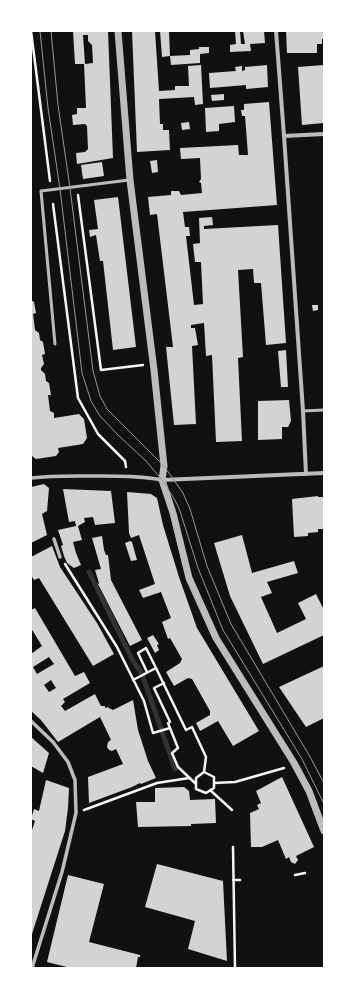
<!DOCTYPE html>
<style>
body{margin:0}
#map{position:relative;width:355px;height:999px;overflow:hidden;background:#111;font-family:Ubuntu,sans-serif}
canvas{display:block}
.frame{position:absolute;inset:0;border:32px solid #fff;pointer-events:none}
</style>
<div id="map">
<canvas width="355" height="999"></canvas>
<div class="frame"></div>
</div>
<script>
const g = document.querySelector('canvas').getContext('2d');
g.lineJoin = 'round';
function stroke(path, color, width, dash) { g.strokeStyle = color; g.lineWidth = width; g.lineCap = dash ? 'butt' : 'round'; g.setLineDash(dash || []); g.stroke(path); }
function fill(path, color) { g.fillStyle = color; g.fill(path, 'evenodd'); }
stroke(new Path2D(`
 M89 572 133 661 142 674 175 769`), '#333', 5);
fill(new Path2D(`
 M73 31H108L113 158 77 164 76 153 85 152 88 149 87 126 85 124 73 125 72 115 77 114V108H86L84 64H75ZM83 35H88V41L92 45 93 63 85 64Z
 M132 31H155L159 91 175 90V86H189L188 66 201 65 203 104 195 105 194 97 159 99 160 124H163V130H169L170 150 137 152Z
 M160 31H169L170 56 162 57Z
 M235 31H240L241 44H245L243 31H264L265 43 250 44 251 51 230 52V45L236 44Z
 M286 31H324V39H322V44H317V53H287Z
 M199 47H209V53L200 54V63L171 65 170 56 190 55V50L199 49Z
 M267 65 268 87 246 89V85L210 88 209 73 236 71 235 67 242 66V71L245 70V67Z
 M324 65V123L302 125 298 67Z
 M224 94V100L212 101 211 95Z
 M269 102 277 205 183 212 185 227H189L190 236H186L194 305 203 304 201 262H195L193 244 200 243 199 218 212 217 213 225 204 226V229L278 225 286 343 266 345 261 283H254L253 269 238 270 243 357 238 358 242 441 216 442 212 355 206 356 204 323 191 325V328H195L198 345 192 346 196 424 174 425 166 347H173L157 214 150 215 148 197 171 195V191H179L181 195 202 193 201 183 199 182 201 179 200 158 181 159 180 148 238 145 239 155H248L245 116H242L241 110H244V104Z
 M234 106 235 122 219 124V131L206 132 205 108Z
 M189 122 190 129 182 130 181 123Z
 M157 160 158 172 152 173 150 161Z
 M102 162 104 176 83 179 81 165Z
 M118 197 136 347 113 350 103 261H100L96 235 90 237 89 230 98 229 94 200Z
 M31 300 34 302 36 313 33 314 35 330 39 333 40 340 43 342 45 354 42 355 44 364 41 368V370L45 374 46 381 49 383 51 395H48L50 411 54 413V418L79 414 84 419 87 438 83 444 58 448 59 452 56 456 36 459 32 456 31 450Z
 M312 305H318V310L313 311Z
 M286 350 288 387H281L278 351Z
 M289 400 291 421 288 427H282V439L258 440V401Z
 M44 484 49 488 47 511 42 514 47 535 31 543V487Z
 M63 489 111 491 115 523 95 525 93 517 84 518 85 522 78 526 82 540 73 542 76 553 81 565 74 568 67 563 64 556 61 546 63 545 58 530 76 526 75 521 69 522Z
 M127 492 151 494 157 498 163 525 179 577 197 628 259 731 233 746 218 721 200 731 196 723 210 715V711L192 679 188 678 174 686 166 672 180 663 182 659 170 638 168 639 162 622 171 618 161 592 143 598 139 590 155 584 139 535 131 538 129 533Z
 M318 496V497H324V529H318V532L308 533V536L294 537 292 499Z
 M242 535 252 573 294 561 298 573 267 582 272 593 261 597 277 633 306 619 298 603 316 594 324 610V635L263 664 230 596 214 543Z
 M102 536 104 550 106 555H108L111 580 142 640 130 646 98 584 99 583 95 570 101 569 92 538Z
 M130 541 132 542 137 560 131 561 125 543Z
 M52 546 60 567 97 623 114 654 93 666 39 578 34 580 31 575V557Z
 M35 608 75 676 84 672 90 683 63 699 65 702 61 706 65 711 95 694 101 706H105V708H106L107 707 113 710 133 700 138 730 148 761 156 778 141 784 140 783 132 787 89 803 88 777 123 764 116 749 112 751 109 750 107 747 108 742 111 740 100 717 58 742 41 720 31 711V654L42 646 31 628V610ZM49 657 54 664 37 674 33 667ZM51 680 56 688 49 692 44 685Z
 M153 635 159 644 157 645 159 650 155 653 147 638Z
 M324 666V718L306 727 279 687Z
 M31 737 49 753 43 773 31 766Z
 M282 777 314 847 296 856 298 860 295 864 291 862 289 857 286 859 278 840 262 847H251L250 813 259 809 257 805 261 803 256 791Z
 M46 780 69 788 68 808 65 831 31 937V833L35 821 31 819 34 809 39 811Z
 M184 787 189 791 190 800 215 799 216 823 191 824V826L138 827 136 802H155V788Z
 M157 864 223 881 227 961 188 949 195 921 145 907Z
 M68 875 104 884 89 942 140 955V957H138L136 968H71L47 962Z`), '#d3d3d3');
stroke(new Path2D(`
 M31 31 50 181
 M78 195 101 370 143 365
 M53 204 78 398 98 434 125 461 126 467
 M65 564 117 647 144 701 153 733 170 728 178 748 172 753 178 767 196 784
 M147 672 138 653 146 648 156 668
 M133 680 156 668 186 730 192 727 206 757 204 772
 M164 683 154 688 170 722 168 723 170 728
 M204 772 214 777V788L206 793 196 789V778Z
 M214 783 235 782 284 768
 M210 790 232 810
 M84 810 157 783 189 778
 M233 847 235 968
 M295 875 305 873
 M233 880H240`), '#f5f5f5', 2.5);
stroke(new Path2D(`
 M55 344 41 191 129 180
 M303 411 324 410`), '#bcbcbc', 3);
stroke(new Path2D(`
 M31 478C54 475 77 476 100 476 121 476 141 476 162 480
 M54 539 60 557
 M31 721 53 742 68 762 75 780 76 813 62 872 32 968`), '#bcbcbc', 3.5);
stroke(new Path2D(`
 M276 31 284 136 303 411 306 474
 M284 136 324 134
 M162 480 324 473
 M31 967 33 968`), '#bcbcbc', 4);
stroke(new Path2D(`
 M118 31 130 180 154 370 164 466 162 480 173 513 189 578 216 638 294 763 309 791 324 831`), '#bcbcbc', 7);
stroke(new Path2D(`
 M40 31 48 108 60 189 82 373 91 401 100 416 118 435 146 461 162 480 175 500 180 511 198 568 223 630 302 759 324 804
 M51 31 58 105 70 188 93 371 100 396 107 409 164 466 183 493 190 509 207 566 231 624 309 755 324 783`), '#9a9a9a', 1);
</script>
